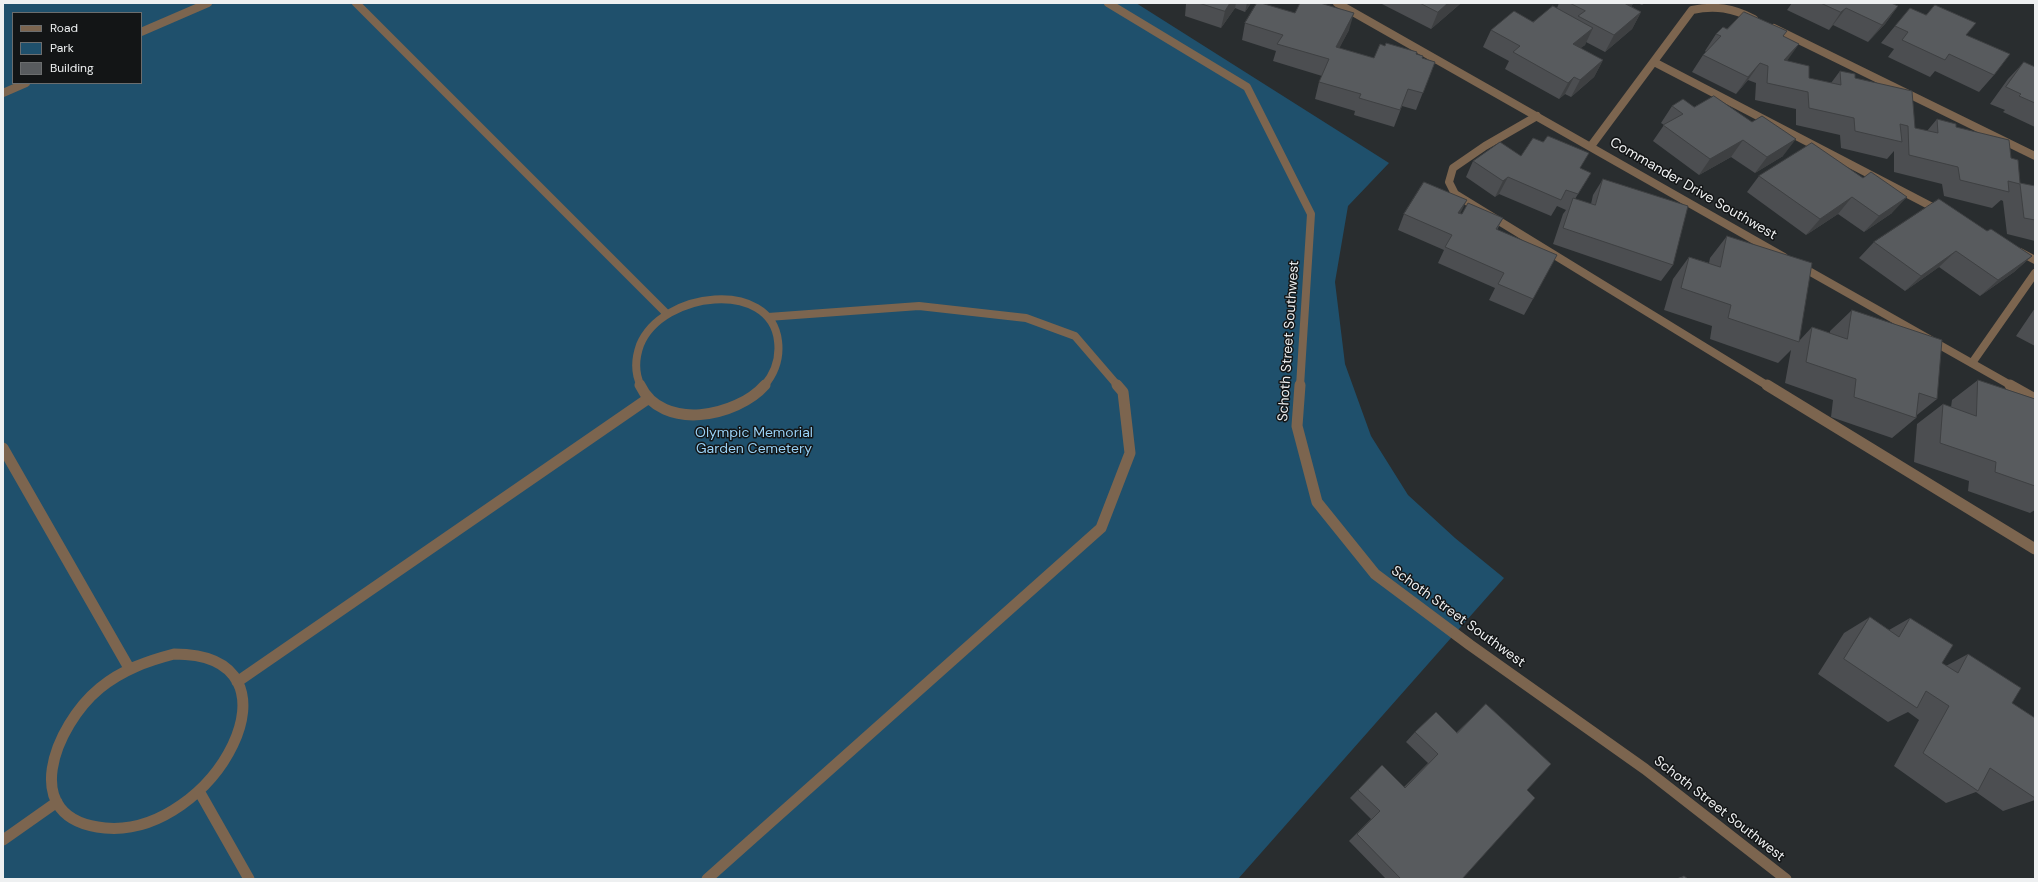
<!DOCTYPE html>
<style>
body{margin:0}
#map{position:relative;width:2038px;height:882px;overflow:hidden;background:#292d2f;font-family:"DM Sans",sans-serif}
canvas{display:block}
.frame{position:absolute;inset:0;border:4px solid #eef0f1;pointer-events:none}
.legend{position:absolute;left:12px;top:12px;width:130px;height:72px;box-sizing:border-box;background:#131516;border:1px solid #6b6d6e;margin:0;padding:5px 7px;list-style:none;font-size:12px;color:#eef0f1}
.legend li{display:flex;align-items:center;gap:8px;height:20px}
.legend b{width:20px;border:1px solid #6b6d6e}
</style>
<div id="map">
<canvas width="2038" height="882"></canvas>
<div class="frame"></div>
<ul class="legend">
<li><b style="height:5px;background:#7c654f"></b>Road</li>
<li><b style="height:11px;background:#1f506c"></b>Park</li>
<li><b style="height:11px;background:#585b5e"></b>Building</li>
</ul>
</div>
<script>
const g = document.querySelector('canvas').getContext('2d');
g.lineJoin = 'round';
function fill(path, color) { g.fillStyle = color; g.fill(path, 'evenodd'); }
function stroke(path, color, width, dash) { g.strokeStyle = color; g.lineWidth = width; g.lineCap = dash ? 'butt' : 'round'; g.setLineDash(dash || []); g.stroke(path); }
function write(font, color, halo, rows, align = 'center') {
  g.font = font + ' "DM Sans",sans-serif'; g.lineWidth = 3; g.setLineDash([]); g.textBaseline = 'middle'; g.strokeStyle = halo; g.fillStyle = color; for (const [text, x, y, turn = 0] of rows) {
    g.save(); g.translate(x, y); g.rotate((+turn || 0) * Math.PI / 180); g.textAlign = isNaN(turn) ? turn : align; if (halo) g.strokeText(text, 0, 0); g.fillText(text, 0, 0); g.restore();
  }
}
fill(new Path2D(`
 M3 3H1136L1389 163 1348 206 1335 282 1345 364 1371 436 1408 495 1455 538 1504 578 1238 879H3ZM13 13H141V83H13Z`), '#1f506c');
stroke(new Path2D(`
 M356 3 666 313
 M1774 28 2035 156
 M141 32 208 3
 M1654 62 1942 212
 M3 93 26 83
 M1537 116 1485 146 1453 168 1449 182 1455 194 1768 386
 M1591 146 1692 10C1715 5 1733 8 1754 19
 M2020 252 2035 260
 M768 317 919 306 1026 318 1075 336 1118 386
 M1972 363 2035 273
 M641 386C634 372 635 359 640 345 662 291 771 279 778 341 780 357 775 373 764 386`), '#7c654f', 8);
stroke(new Path2D(`
 M640 385C662 432 737 417 765 385
 M1767 385 2035 549
 M3 448 129 668
 M174 654C315 654 213 838 105 828 16 820 55 725 100 688 122 670 147 661 174 654Z
 M237 682 649 398
 M199 791 249 879
 M3 840 57 802
 M707 879 1101 528 1130 453 1123 392 1117 385`), '#7c654f', 11);
stroke(new Path2D(`
 M1108 3 1247 87 1311 214 1300 386
 M1337 3 1784 257
 M1800 266 2012 386`), '#7c654f', 8);
stroke(new Path2D(`
 M1300 385 1297 426 1317 502 1375 574 1470 645 1645 769 1786 879
 M2010 385 2035 399`), '#7c654f', 11);
fill(new Path2D(`
 M1184 3H1251L1245 12 1235 8 1221 28 1185 16 1186 4Z
 M1380 3H1460V4L1431 29Z
 M1559 3H1634L1631 6 1641 12 1632 29 1605 52 1586 42 1585 45 1580 48 1603 60 1594 77 1571 97 1565 94 1559 99 1505 69 1509 61 1483 47 1491 30 1533 22 1557 8Z
 M1637 3H1645L1642 5Z
 M1792 3H1891L1898 6 1885 24 1868 42 1833 25 1829 30 1787 10Z
 M1245 23 1349 30 1339 48 1374 58 1416 54 1422 58 1435 62 1416 110 1402 106 1394 127 1354 115 1355 111 1315 99 1319 82 1322 76 1273 61 1276 51 1242 40Z
 M1895 26 1966 35 1994 75 1979 92 1935 71 1930 77 1888 57 1894 49 1881 43Z
 M1727 29 1783 36 1787 61 1809 78 1831 83 1840 71 1855 78 1915 128 1927 131 1937 119 1956 127 2011 158 2020 183 2035 186V241L2007 234 2003 201 2001 200 1992 208 1944 196 1942 184 1894 172V151L1887 159 1841 148 1840 135 1796 125V109L1755 100 1756 83 1748 80 1736 94 1692 72 1703 55 1706 52 1705 51 1716 34Z
 M2024 62 2035 67V127L2003 112 2005 110 1990 104 2008 79Z
 M1672 106 1694 107 1783 156 1755 173 1731 157 1699 175 1653 141 1664 125 1661 123Z
 M1543 142 1580 168 1591 173 1575 199 1591 204 1593 195 1603 179 1673 265 1661 281 1553 244 1563 214 1566 210 1557 206 1551 216 1499 194 1495 197 1466 177 1473 161 1521 156Z
 M1812 143 1892 213 1864 232 1838 214 1806 235 1747 192 1759 176Z
 M1404 214H1460L1503 218 1497 230 1533 299 1524 315 1489 300 1495 288 1438 263 1444 250 1398 230Z
 M1987 231 2032 256 2014 272 1980 296 1939 267 1905 291 1859 258 1874 242Z
 M1727 236 1799 341 1812 327 1830 333V331L1852 310 1937 399 1917 415 1916 418 1892 438 1831 417 1833 400 1785 383 1791 350 1778 363 1710 339 1712 326 1664 310 1673 279 1689 257 1709 263 1710 258Z
 M2035 308V346L2016 336Z
 M1978 380 2035 399V510L2030 513 1968 491 1969 481 1914 462 1917 424 1943 404 1951 407 1952 400Z
 M1870 617 1889 630 1910 618 1942 663 1946 666 1968 654 2012 703 2035 718V800L2003 811 1976 792 1946 803 1894 766 1919 720 1908 712 1888 722 1818 674 1844 633Z
 M1486 704 1527 790 1462 879H1386L1349 841 1371 819 1350 798 1382 765 1404 787 1428 763 1406 742 1415 732H1457Z
 M1684 876 1688 879H1675Z`), '#4c4e51');
fill(new Path2D(`
 M1230 3H1236L1235 8 1221 28 1225 11Z
 M1247 3H1251L1245 12Z
 M1448 3H1460V4L1431 29 1438 12Z
 M1623 3H1634L1614 20Z
 M1898 6 1885 24 1868 42 1882 25Z
 M1846 8 1833 25 1829 30 1841 12Z
 M1641 12 1632 29 1605 52 1614 35Z
 M1354 13 1349 30 1331 64 1336 47Z
 M1593 28 1585 45 1564 61 1573 44Z
 M1799 44 1787 61 1784 60Z
 M1603 60 1594 77 1571 97 1580 80Z
 M1760 63 1748 80 1736 94 1748 77Z
 M1574 77 1565 94 1559 99 1568 83Z
 M1796 139 1783 156 1755 173 1767 157Z
 M1743 140 1731 157 1699 175 1710 159Z
 M1508 177 1499 194 1495 197 1503 181Z
 M1852 197 1838 214 1806 235 1820 219Z
 M1907 197 1892 213 1864 232 1879 216Z
 M1467 200 1459 216 1458 213Z
 M1956 251 1939 267 1905 291 1921 276Z
 M2032 256 2014 272 1980 296 1998 280Z`), '#3e4042');
const building = new Path2D(`
 M1199 3H1230L1225 11Z
 M1257 3H1261L1295 13 1300 3H1320L1354 13 1336 47 1374 58 1380 44 1385 46 1386 43 1417 52 1416 54 1423 56 1422 58 1435 62 1423 93 1408 89 1400 110 1359 98 1361 94 1319 82 1329 59 1277 44 1283 35 1245 23Z
 M1420 3H1448L1438 12Z
 M1570 3H1624L1641 12 1614 35 1578 16 1585 11Z
 M1821 3H1891L1898 6 1882 25 1846 8 1841 12Z
 M1935 5 1976 23 1966 35 2010 54 1994 75 1949 54 1945 60 1902 40 1908 32 1895 26 1910 8 1926 15Z
 M1553 6 1593 28 1573 44 1603 60 1580 80 1574 77 1568 83 1513 52 1520 46 1491 30 1514 11 1533 22Z
 M1744 12 1787 31 1783 36 1799 44 1784 60 1809 66V78L1841 85 1840 71 1855 74V78L1912 91 1915 128 1938 133 1937 119 1956 124V127L2009 140 2011 158 2018 160 2020 183 2035 186V220L2024 218 2020 184 2008 181 2009 192 1960 180 1958 167 1909 155 1908 126 1900 124 1902 142 1855 131 1854 118 1809 108 1808 92 1767 83 1768 66 1760 63 1748 77 1703 55 1721 36 1716 34 1723 27 1727 29Z
 M2024 62 2035 67V103L2019 96 2021 94 2006 87Z
 M1714 96 1752 122 1762 116 1796 139 1767 157 1743 140 1710 159 1663 125 1683 114 1672 106 1683 99 1694 107Z
 M1548 136 1589 153 1580 168 1591 173 1578 194 1566 190 1561 200 1508 177 1503 181 1473 161 1500 142 1521 156 1533 138 1543 142Z
 M1812 143 1863 178 1871 172 1907 197 1879 216 1852 197 1820 219 1759 176Z
 M1603 179 1688 206 1673 265 1563 228 1573 198 1595 205Z
 M1424 182 1467 200 1458 213 1462 214 1468 203 1503 218 1496 229 1557 255 1533 299 1498 284 1504 273 1445 247 1452 235 1404 214Z
 M1939 199 1987 231 1991 229 2032 256 1998 280 1956 251 1921 276 1874 242Z
 M1727 236 1812 263 1799 342 1728 318 1731 305 1681 288 1689 257 1720 267Z
 M1852 310 1942 340 1937 399 1919 393 1916 418 1854 397 1856 379 1806 362 1812 327 1847 339Z
 M1978 380 2035 399V486L1995 472 1996 462 1940 443 1943 404 1976 416Z
 M1870 617 1899 637 1910 618 1953 645 1942 663 1958 673 1968 654 2021 688 2012 703 2035 718V798L1990 768 1978 791 1923 753 1949 706 1926 691 1917 708 1844 659Z
 M1486 704 1551 764 1527 790 1535 798 1462 879H1401L1357 834 1380 811 1358 790 1382 765 1405 788 1438 754 1415 732 1436 712 1457 733Z
 M1684 876 1688 879H1681Z`);
fill(building, '#585b5e');
stroke(building, '#3e4042', 1);
write('14px', '#eef0f1', '#131516', [
 ["Commander Drive Southwest",1693,189,30],
 ["Schoth Street Southwest",1289,341,-86],
 ["Schoth Street Southwest",1458,617,36],
 ["Schoth Street Southwest",1719,809,38]
]);
write('14px', '#99d1f5', '#131516', [
 ["Olympic Memorial",754,433],
 ["Garden Cemetery",754,449]
]);
</script>
